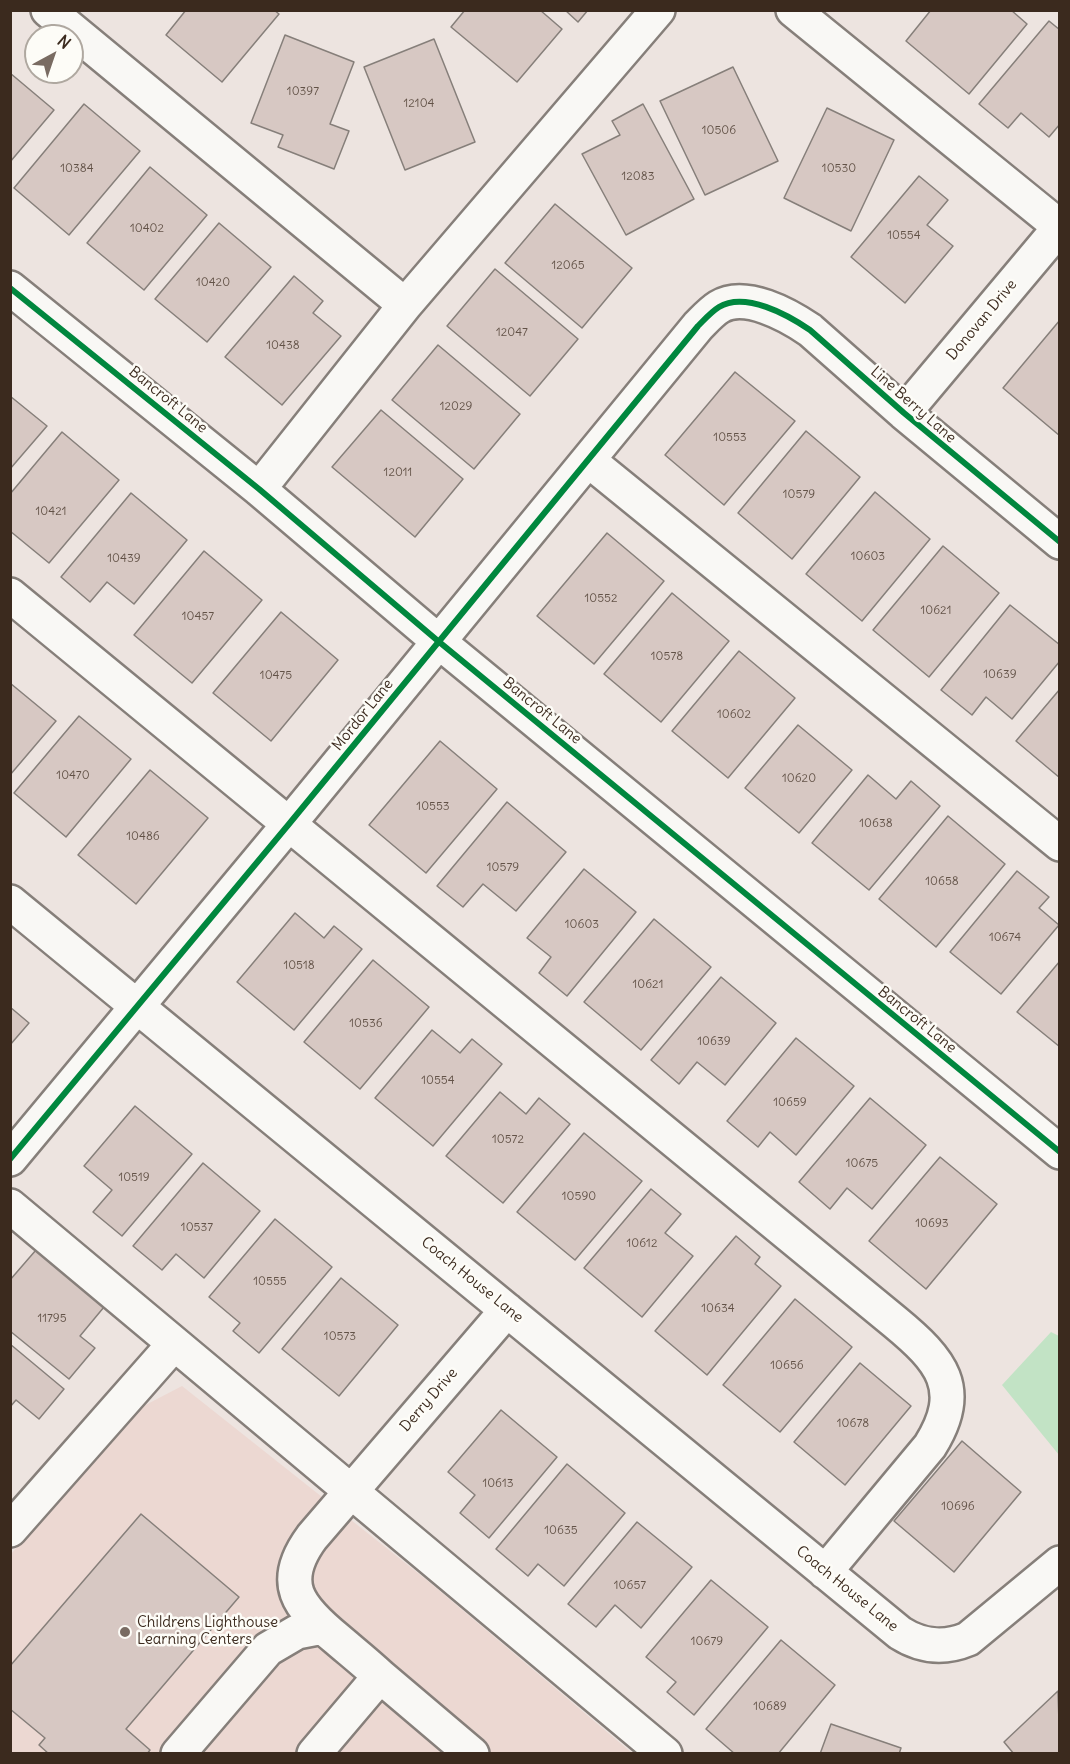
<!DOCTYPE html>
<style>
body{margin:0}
#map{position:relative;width:1070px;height:1764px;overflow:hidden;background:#ede4e0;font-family:Delius,sans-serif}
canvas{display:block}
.frame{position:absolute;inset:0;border:12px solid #3b2a1e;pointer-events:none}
.north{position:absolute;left:24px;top:24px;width:60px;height:60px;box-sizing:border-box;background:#fdfcf7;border:2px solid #afa8a0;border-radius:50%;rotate:40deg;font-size:16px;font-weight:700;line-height:24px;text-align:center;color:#3b2a1e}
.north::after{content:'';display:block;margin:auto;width:21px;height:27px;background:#796b62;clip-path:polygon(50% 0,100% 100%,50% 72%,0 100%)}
</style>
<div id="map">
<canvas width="1070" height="1764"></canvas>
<div class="frame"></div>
<div class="north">N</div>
</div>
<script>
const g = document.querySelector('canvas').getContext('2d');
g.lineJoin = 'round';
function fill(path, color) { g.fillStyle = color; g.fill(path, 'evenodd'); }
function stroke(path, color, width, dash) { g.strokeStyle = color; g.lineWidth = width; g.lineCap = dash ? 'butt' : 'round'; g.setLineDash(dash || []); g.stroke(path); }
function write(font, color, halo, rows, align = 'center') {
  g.font = font + ' Delius,sans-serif'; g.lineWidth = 5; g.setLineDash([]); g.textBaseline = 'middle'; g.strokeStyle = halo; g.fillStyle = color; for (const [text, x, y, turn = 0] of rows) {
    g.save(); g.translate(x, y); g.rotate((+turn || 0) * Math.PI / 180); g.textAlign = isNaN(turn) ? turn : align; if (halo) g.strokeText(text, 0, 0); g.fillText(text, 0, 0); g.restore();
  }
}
fill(new Path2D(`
 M182 1386 428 1581 632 1753 11 1754V1554L134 1411Z`), '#ecd8d2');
fill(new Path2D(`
 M1051 1332 1059 1336V1455L1002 1385Z`), '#c2e3c5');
const building = new Path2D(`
 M186 10H274L279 14 222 82 166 35Z
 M465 10H540L562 29 517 82 451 27Z
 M565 10H588L578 22Z
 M931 10H1011L1027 24 969 94 906 41Z
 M1049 21 1060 30V124L1049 137 1021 113 1008 128 979 104Z
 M285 35 354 62 330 124 349 131 334 169 278 147 283 135 251 123Z
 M434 39 475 142 405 170 364 67Z
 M733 67 778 161 705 195 660 101Z
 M10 73 54 110 10 162Z
 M84 104 140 151 69 235 14 188Z
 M643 104 694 199 626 235 582 154 620 135 612 121Z
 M827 108 894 140 851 231 784 198Z
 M150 167 207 215 144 290 87 243Z
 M919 176 948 200 927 225 953 246 905 303 851 257Z
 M555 204 632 268 582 328 505 263Z
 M219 223 271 267 207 342 155 299Z
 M495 269 578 339 530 396 447 326Z
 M294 276 323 301 313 313 341 336 282 405 225 357Z
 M1060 320V436L1003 388Z
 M438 345 520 414 474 469 392 400Z
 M735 372 795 421 724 505 665 455Z
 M10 396 47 426 10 469Z
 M381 410 463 479 415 537 332 467Z
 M806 431 860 477 792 559 738 513Z
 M62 432 119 480 49 563 10 531V494Z
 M875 492 930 539 862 621 806 574Z
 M131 493 187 540 134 604 107 582 90 602 61 577Z
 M607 533 664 581 594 664 537 616Z
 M943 546 999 593 929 677 873 630Z
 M204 551 262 600 192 683 134 635Z
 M672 593 729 641 661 722 604 674Z
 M1010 605 1060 645V661L1012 719 986 697 972 715 941 690Z
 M281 612 338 660 271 741 213 693Z
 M739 651 795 698 728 778 672 731Z
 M10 683 56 721 10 775Z
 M1060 689V778L1016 741Z
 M79 716 131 759 66 837 14 793Z
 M798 725 852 770 799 833 745 788Z
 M440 741 497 789 426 873 369 825Z
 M150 770 208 818 136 904 78 855Z
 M868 775 896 799 911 781 940 806 869 890 812 843Z
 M507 802 566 852 516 911 483 884 463 907 437 886Z
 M948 816 1005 864 936 947 879 899Z
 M584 869 636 912 567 996 539 973 551 957 527 938Z
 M1017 871 1049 897 1039 908 1059 925 1001 994 950 952Z
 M295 913 324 938 334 926 362 949 294 1030 237 982Z
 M654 919 711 967 641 1050 584 1002Z
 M373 960 429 1007 360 1089 304 1042Z
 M1060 961V1047L1017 1012Z
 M721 977 776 1023 725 1085 697 1062 679 1084 651 1060Z
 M10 1007 29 1023 10 1045Z
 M432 1030 460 1053 472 1039 502 1064 433 1146 375 1098Z
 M796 1038 854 1086 796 1155 770 1132 758 1147 727 1121Z
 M500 1092 526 1114 539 1098 570 1124 503 1203 446 1156Z
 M870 1098 926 1145 872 1209 847 1188 830 1209 799 1182Z
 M135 1106 192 1154 122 1236 93 1212 112 1190 84 1166Z
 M584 1133 642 1181 575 1260 517 1212Z
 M940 1157 997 1204 926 1289 869 1241Z
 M203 1163 260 1211 204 1278 176 1254 162 1270 133 1246Z
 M651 1189 681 1214 665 1233 693 1256 642 1317 584 1268Z
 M275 1219 332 1267 259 1353 233 1331 240 1323 209 1297Z
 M736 1236 760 1257 755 1264 781 1286 707 1375 655 1331Z
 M36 1250 104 1307 80 1336 95 1348 69 1379 10 1331V1280Z
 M341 1278 398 1325 339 1396 282 1349Z
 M795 1299 852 1347 780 1432 723 1385Z
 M10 1344 64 1389 39 1419 16 1400 10 1407Z
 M860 1363 911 1406 845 1485 794 1442Z
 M501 1410 557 1457 489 1538 460 1513 475 1495 448 1472Z
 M962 1441 1021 1492 954 1572 894 1521Z
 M567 1464 625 1513 564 1586 538 1564 528 1576 496 1549Z
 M141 1514 239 1597 126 1729 150 1750 147 1754H49L39 1745 45 1738 10 1709V1666Z
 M637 1522 692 1567 641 1628 615 1605 596 1627 568 1604Z
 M711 1580 768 1627 694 1715 667 1692 676 1682 646 1657Z
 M781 1640 835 1685 778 1754H735L706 1729Z
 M1058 1691 1060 1754H1014L1004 1742Z
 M831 1724 901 1748 899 1754H820Z`);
fill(building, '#d7c8c3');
stroke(building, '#867f7a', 1.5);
const minor = new Path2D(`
 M48 10 405 305
 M793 10 1060 227 904 413
 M10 288 259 489 438 641 1060 1152
 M588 460 1060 844
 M259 489 405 305 658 10
 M10 595 895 1322C941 1360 966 1389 930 1446L825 1572
 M10 902 900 1633C922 1647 944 1649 968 1639L1060 1563
 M10 1159 289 824 698 326C705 319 711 312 719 307 745 291 788 315 810 330L904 413 1060 542
 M10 1206 665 1754
 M10 1530 174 1344
 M380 1676 472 1754
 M178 1754 268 1649 297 1632 323 1627
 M314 1754 380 1676C366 1663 351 1651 337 1639 298 1607 278 1583 312 1537L507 1310`);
stroke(minor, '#867f7a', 38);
stroke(minor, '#f9f8f5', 33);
stroke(new Path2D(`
 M10 288 259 489 438 641 1060 1152
 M10 1159 289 824 698 326C705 319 711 312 719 307 745 291 788 315 810 330L904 413 1060 542`), '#00873e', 6);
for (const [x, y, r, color] of [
 [125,1632,6,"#796b62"]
]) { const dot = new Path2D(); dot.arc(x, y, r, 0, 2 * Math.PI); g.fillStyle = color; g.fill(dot); stroke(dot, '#fdfcf7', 2); }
write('12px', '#625247', null, [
 ["10397",303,92],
 ["12104",419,104],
 ["10506",719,131],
 ["10384",77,169],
 ["10530",839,169],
 ["12083",638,177],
 ["10402",147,229],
 ["10554",904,236],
 ["12065",568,266],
 ["10420",213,283],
 ["12047",512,333],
 ["10438",283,346],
 ["12029",456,407],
 ["10553",730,438],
 ["12011",398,473],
 ["10579",799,495],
 ["10421",51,512],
 ["10603",868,557],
 ["10439",124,559],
 ["10552",601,599],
 ["10621",936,611],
 ["10457",198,617],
 ["10578",667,657],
 ["10639",1000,675],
 ["10475",276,676],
 ["10602",734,715],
 ["10470",73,776],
 ["10620",799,779],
 ["10553",433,807],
 ["10638",876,824],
 ["10486",143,837],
 ["10579",503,868],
 ["10658",942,882],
 ["10603",582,925],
 ["10674",1005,938],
 ["10518",299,966],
 ["10621",648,985],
 ["10536",366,1024],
 ["10639",714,1042],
 ["10554",438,1081],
 ["10659",790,1103],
 ["10572",508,1140],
 ["10675",862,1164],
 ["10519",134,1178],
 ["10590",579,1197],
 ["10693",932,1224],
 ["10537",197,1228],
 ["10612",642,1244],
 ["10555",270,1282],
 ["10634",718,1309],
 ["11795",52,1319],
 ["10573",340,1337],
 ["10656",787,1366],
 ["10678",853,1424],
 ["10613",498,1484],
 ["10696",958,1507],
 ["10635",561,1531],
 ["10657",630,1586],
 ["10679",707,1642],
 ["10689",770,1707]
]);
write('15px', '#3b2a1e', '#fdfcf7', [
 ["Donovan Drive",982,320,-50],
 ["Bancroft Lane",168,400,39],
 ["Line Berry Lane",913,405,41],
 ["Bancroft Lane",542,711,39],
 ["Mordor Lane",363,715,-51],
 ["Bancroft Lane",917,1020,39],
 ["Coach House Lane",472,1280,39],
 ["Derry Drive",429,1400,-49],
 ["Coach House Lane",847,1589,39]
]);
write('15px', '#3b2a1e', '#fdfcf7', [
 ["Childrens Lighthouse",137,1623],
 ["Learning Centers",137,1640]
], 'left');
</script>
